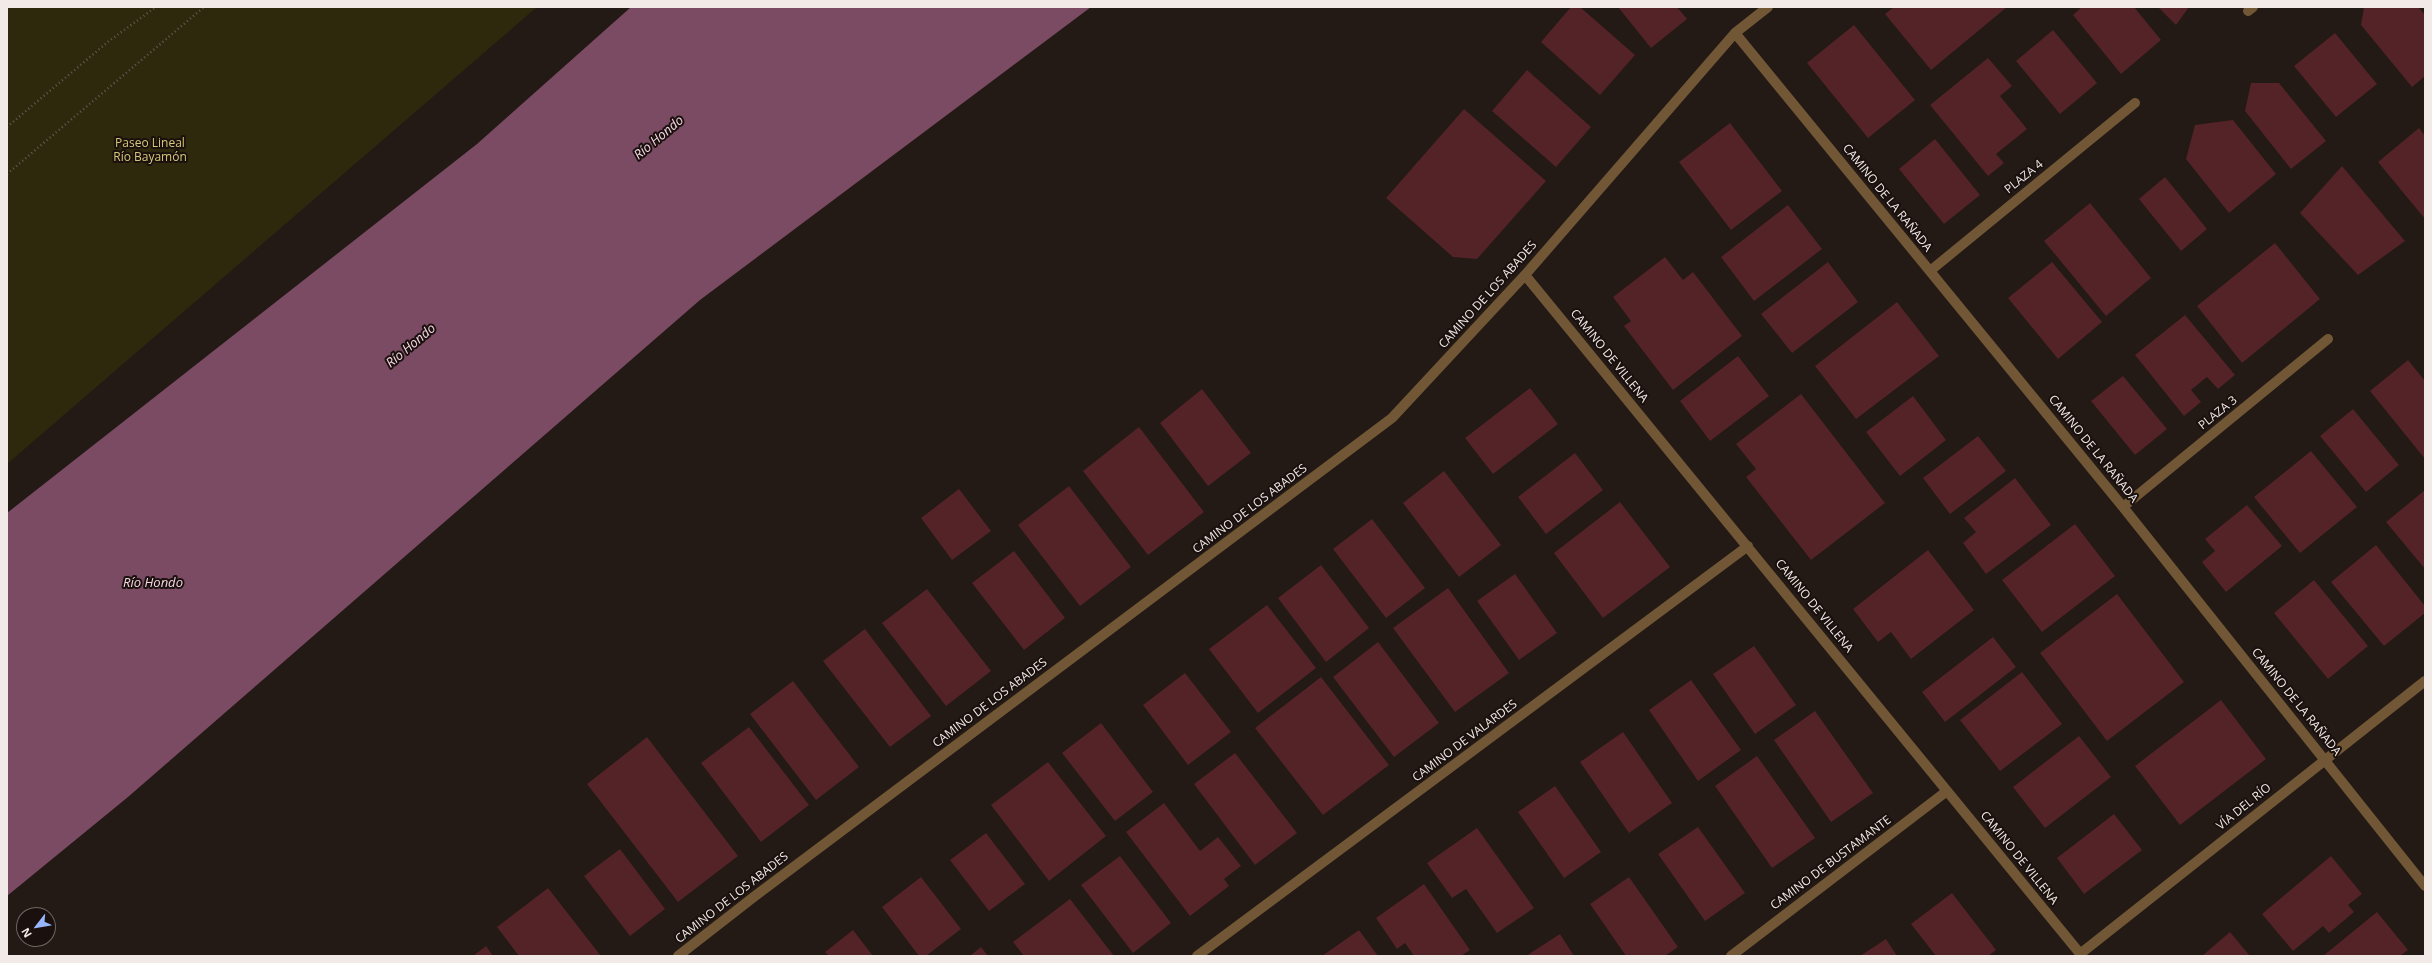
<!DOCTYPE html>
<meta charset="utf-8">
<style>
body{margin:0}
#map{position:relative;width:2432px;height:963px;overflow:hidden;background:#231915;font-family:"Open Sans",sans-serif}
canvas{display:block}
.frame{position:absolute;inset:0;border:8px solid #f1eae7;pointer-events:none}
.north{position:absolute;left:16px;top:907px;width:40px;height:40px;box-sizing:border-box;background:#1a100d;border:1px solid #706764;border-radius:50%;rotate:239deg;font-size:11px;font-weight:700;line-height:16px;text-align:center;color:#f1eae7}
.north::after{content:'';display:block;margin:auto;width:14px;height:18px;background:#97b6fd;clip-path:polygon(50% 0,100% 100%,50% 72%,0 100%)}
</style>
<div id="map">
<canvas width="2432" height="963"></canvas>
<div class="frame"></div>
<div class="north">N</div>
</div>
<script>
const g = document.querySelector('canvas').getContext('2d');
g.lineJoin = 'round';
function fill(path, color) { g.fillStyle = color; g.fill(path, 'evenodd'); }
function stroke(path, color, width, dash) { g.strokeStyle = color; g.lineWidth = width; g.lineCap = dash ? 'butt' : 'round'; g.setLineDash(dash || []); g.stroke(path); }
function write(font, color, halo, rows, align = 'center') {
  g.font = font + ' "Open Sans",sans-serif'; g.lineWidth = 4; g.setLineDash([]); g.textBaseline = 'middle'; g.strokeStyle = halo; g.fillStyle = color; for (const [text, x, y, turn = 0] of rows) {
    g.save(); g.translate(x, y); g.rotate((+turn || 0) * Math.PI / 180); g.textAlign = isNaN(turn) ? turn : align; if (halo) g.strokeText(text, 0, 0); g.fillText(text, 0, 0); g.restore();
  }
}
fill(new Path2D(`
 M7 7H537L7 464Z`), '#2e290c');
fill(new Path2D(`
 M631 7H1091L700 300 128 797 7 896V513L477 144Z`), '#7a4b62');
fill(new Path2D(`
 M1571 7H1580L1635 55 1600 95 1541 42Z
 M1618 7H1677L1687 19 1651 48Z
 M1894 7H2007L1931 70 1885 14Z
 M2082 7H2134L2161 40 2121 74 2073 15Z
 M2158 7H2189L2176 25Z
 M2364 7H2418L2425 15V76L2412 87 2361 25Z
 M1854 25 1915 100 1868 138 1807 63Z
 M2053 30 2097 83 2060 114 2016 61Z
 M2335 33 2377 84 2336 117 2294 66Z
 M1988 58 2012 86 2000 96 2027 129 1996 154 2004 163 1988 176 1930 105Z
 M1527 70 1591 127 1556 167 1492 111Z
 M2251 83H2279L2326 141 2291 169 2245 111Z
 M1464 109 1546 181 1477 259 1453 257 1386 198Z
 M2233 120 2276 174 2229 213 2186 159 2195 125Z
 M1730 123 1782 191 1731 230 1679 162Z
 M2419 128 2425 136V219L2378 162Z
 M1935 139 1980 195 1944 224 1899 169Z
 M2342 166 2405 241 2358 275 2300 213Z
 M2165 177 2207 229 2181 251 2139 199Z
 M2090 203 2151 278 2106 316 2044 241Z
 M1788 205 1822 249 1754 301 1721 257Z
 M2275 243 2320 299 2242 363 2197 306Z
 M1665 257 1683 280 1693 272 1742 336 1673 390 1624 326 1631 321 1613 297Z
 M1828 262 1858 302 1792 353 1761 314Z
 M2052 262 2102 322 2058 359 2008 298Z
 M1897 302 1939 356 1856 419 1815 366Z
 M2185 315 2235 375 2218 389 2207 377 2191 390 2201 402 2184 416 2135 355Z
 M1738 356 1769 396 1710 441 1680 401Z
 M2408 360 2425 381V459L2370 391Z
 M2123 376 2167 429 2135 455 2091 401Z
 M1530 388 1558 424 1493 474 1465 438Z
 M1202 389 1251 453 1208 486 1160 423Z
 M1801 394 1885 503 1811 560 1746 477 1756 469 1736 444Z
 M1913 396 1946 440 1900 476 1866 432Z
 M2353 409 2399 465 2366 492 2320 436Z
 M1139 427 1204 512 1148 555 1083 471Z
 M1978 436 2006 471 1950 514 1923 478Z
 M2311 451 2357 507 2300 553 2254 497Z
 M1575 453 1603 490 1546 534 1518 497Z
 M1444 471 1501 545 1459 577 1403 503Z
 M2015 478 2051 525 1986 574 1963 543 1976 532 1964 518Z
 M1069 486 1131 567 1080 606 1018 525Z
 M959 489 991 531 952 560 921 518Z
 M2425 490V569L2386 522Z
 M1620 502 1670 567 1603 618 1554 553Z
 M2247 505 2282 546 2226 592 2202 562 2215 551 2205 539Z
 M1372 519 1425 588 1386 618 1333 549Z
 M2075 524 2115 576 2042 632 2002 580Z
 M2376 545 2425 606V613L2384 646 2331 582Z
 M1928 550 1974 610 1911 659 1891 632 1878 642 1853 609Z
 M1014 551 1065 618 1024 650 972 583Z
 M1321 565 1369 628 1326 662 1278 598Z
 M1515 574 1557 633 1519 660 1477 601Z
 M2314 580 2368 646 2328 679 2274 613Z
 M1448 588 1509 673 1455 712 1393 628Z
 M927 589 991 671 946 706 882 623Z
 M2117 594 2184 682 2107 741 2040 653Z
 M1267 605 1316 668 1258 713 1209 649Z
 M865 629 931 716 890 747 823 661Z
 M1993 637 2016 667 1945 722 1922 692Z
 M1378 642 1439 723 1394 757 1333 677Z
 M1754 646 1796 705 1755 734 1713 674Z
 M2022 672 2062 724 2000 771 1960 720Z
 M1185 673 1231 732 1188 765 1143 705Z
 M1321 677 1389 765 1323 815 1255 728Z
 M1691 680 1741 750 1698 781 1649 710Z
 M793 681 859 767 816 800 750 714Z
 M2221 700 2266 759 2180 825 2135 766Z
 M1815 711 1873 793 1831 822 1774 740Z
 M1101 723 1153 792 1115 821 1062 753Z
 M749 727 809 805 761 842 701 763Z
 M1623 732 1672 803 1629 833 1580 762Z
 M2079 736 2111 777 2045 828 2013 787Z
 M647 737 738 856 678 902 587 784Z
 M1235 753 1297 833 1255 865 1194 784Z
 M1757 756 1815 838 1772 868 1715 786Z
 M1048 762 1106 836 1049 881 991 805Z
 M1555 786 1601 852 1564 878 1518 812Z
 M1164 803 1200 851 1218 837 1241 866 1224 879 1229 886 1190 916 1126 832Z
 M2114 814 2142 850 2084 894 2057 858Z
 M1698 827 1745 893 1705 921 1658 854Z
 M1477 828 1534 908 1497 933 1466 889 1452 898 1427 863Z
 M986 833 1025 884 989 911 950 860Z
 M620 849 665 909 630 936 584 876Z
 M1120 856 1171 923 1133 953 1081 885Z
 M2331 856 2362 894 2348 905 2354 912 2329 933 2323 926 2293 951 2262 914Z
 M921 877 961 929 926 956H919L882 907Z
 M1629 877 1678 947 1665 956H1626L1590 904Z
 M1424 884 1470 950 1461 956H1414L1405 943 1397 949 1376 918Z
 M548 888 601 956H519L497 927Z
 M1952 893 1996 950 1988 956H1936L1911 924Z
 M1070 899 1114 956H1024L1013 942Z
 M2377 912 2408 950 2400 956H2323Z
 M853 930 873 956H829L825 952Z
 M1359 930 1378 956H1322Z
 M2230 932 2250 956H2202Z
 M1560 934 1574 956H1526Z
 M1886 939 1897 956H1860Z
 M486 946 493 956H473Z
 M981 947 988 956H970Z`), '#532327');
stroke(new Path2D(`
 M7 127 109 41 156 7
 M7 174 204 7`), '#635a56', 2.5, [1, 3]);
stroke(new Path2D(`
 M2248 11 2253 7
 M1735 33 2123 507 2425 886
 M1930 271 2135 103
 M1525 275 2082 956
 M2123 507 2328 339
 M2080 954 2425 681
 M678 956 755 896 1392 418 1525 275 1735 33 1768 7
 M1197 956 1748 546
 M1731 956 1947 791`), '#715736', 10);
write('12px', '#d6c87a', '#1a100d', [
 ["Paseo Lineal",150,144],
 ["Río Bayamón",150,158]
]);
write('12px', '#f1eae7', '#1a100d', [
 ["PLAZA 4",2024,177,-39],
 ["CAMINO DE LA RAÑADA",1887,198,51],
 ["CAMINO DE LOS ABADES",1488,295,-48],
 ["CAMINO DE VILLENA",1609,356,51],
 ["PLAZA 3",2218,413,-39],
 ["CAMINO DE LA RAÑADA",2093,449,51],
 ["CAMINO DE LOS ABADES",1250,509,-37],
 ["CAMINO DE VILLENA",1814,606,51],
 ["CAMINO DE LA RAÑADA",2296,702,51],
 ["CAMINO DE LOS ABADES",990,703,-37],
 ["CAMINO DE VALARDES",1465,741,-37],
 ["VÍA DEL RÍO",2244,807,-39],
 ["CAMINO DE VILLENA",2019,858,51],
 ["CAMINO DE BUSTAMANTE",1831,863,-37],
 ["CAMINO DE LOS ABADES",732,898,-38]
]);
write('italic 13px', '#f6d6e5', '#1a100d', [
 ["Río Hondo",659,138,-40],
 ["Río Hondo",411,346,-40],
 ["Río Hondo",153,583]
]);
</script>
